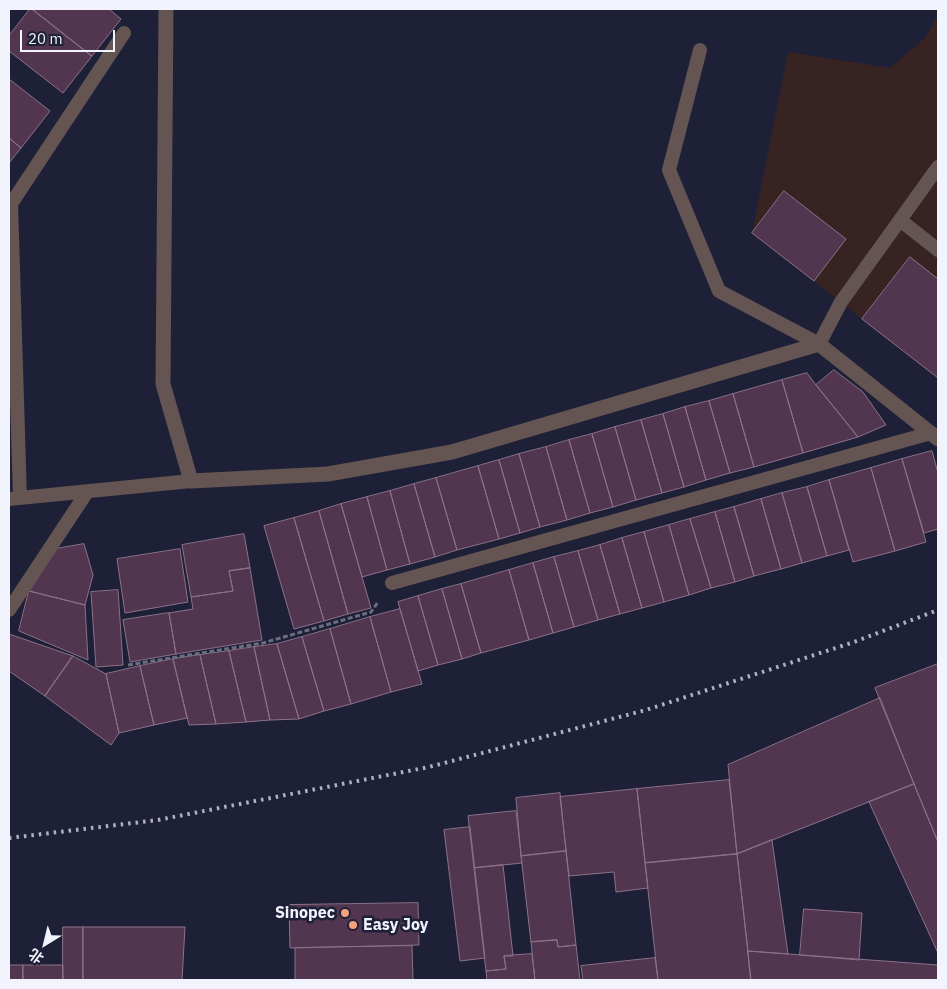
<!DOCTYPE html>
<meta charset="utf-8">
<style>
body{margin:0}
#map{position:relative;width:947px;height:989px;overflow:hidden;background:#1e2038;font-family:"IBM Plex Sans","Noto Sans SC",sans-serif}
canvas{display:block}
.frame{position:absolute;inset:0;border:10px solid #f1f3fd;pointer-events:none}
.north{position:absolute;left:20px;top:919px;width:50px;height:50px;-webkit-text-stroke:4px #1e2038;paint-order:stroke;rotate:216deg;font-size:14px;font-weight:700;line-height:20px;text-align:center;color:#f1f3fd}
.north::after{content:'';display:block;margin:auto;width:18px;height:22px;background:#f1f3fd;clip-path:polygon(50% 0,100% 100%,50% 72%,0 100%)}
.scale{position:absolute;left:20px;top:30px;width:95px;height:22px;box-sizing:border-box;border:2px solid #f1f3fd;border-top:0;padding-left:6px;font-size:15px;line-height:18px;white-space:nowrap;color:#f1f3fd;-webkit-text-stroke:4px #1e2038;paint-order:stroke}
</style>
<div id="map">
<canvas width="947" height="989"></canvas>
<div class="frame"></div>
<div class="north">北</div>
<div class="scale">20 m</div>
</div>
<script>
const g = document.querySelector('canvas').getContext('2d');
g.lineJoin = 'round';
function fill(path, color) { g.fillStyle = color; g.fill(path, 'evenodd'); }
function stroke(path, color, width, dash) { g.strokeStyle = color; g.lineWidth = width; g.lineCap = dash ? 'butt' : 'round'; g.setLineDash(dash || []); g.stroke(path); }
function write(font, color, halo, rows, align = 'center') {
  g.font = font + ' "IBM Plex Sans",sans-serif'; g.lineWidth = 5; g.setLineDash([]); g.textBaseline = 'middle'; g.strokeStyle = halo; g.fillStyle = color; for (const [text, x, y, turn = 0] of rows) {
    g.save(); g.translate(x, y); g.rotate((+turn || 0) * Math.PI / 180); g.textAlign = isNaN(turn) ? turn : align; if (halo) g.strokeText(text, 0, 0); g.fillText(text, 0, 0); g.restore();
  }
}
fill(new Path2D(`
 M938 16V378L752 233 788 52 890 68 925 38Z`), '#372422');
const building = new Path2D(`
 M30 9H32L92 56 63 93 9 51V36Z
 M32 9H109L121 19 92 56Z
 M9 79 50 111 21 148 9 138Z
 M9 138 21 148 9 163Z
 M784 191 846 239 814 281 752 233Z
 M910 257 938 279V378L862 319Z
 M834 370 863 392 886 425 858 437 816 385Z
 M807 373 816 385 858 437 803 453 782 380Z
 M782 380 803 453 754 467 733 394Z
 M733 394 754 467 730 473 709 401Z
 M709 401 730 473 706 480 685 407Z
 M685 407 706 480 684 487 663 414Z
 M663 414 684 487 662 493 641 420Z
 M641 420 662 493 636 500 615 427Z
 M615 427 636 500 613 507 592 434Z
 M592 434 613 507 590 513 569 440Z
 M569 440 590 513 567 520 546 447Z
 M546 447 567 520 540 527 519 454Z
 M932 451 938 473V529L924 533 902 459Z
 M519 454 540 527 520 533 499 460Z
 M902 459 926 542 895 551 871 468Z
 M499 460 520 533 499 539 478 466Z
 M478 466 499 539 457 550 436 478Z
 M871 468 895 551 853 562 829 480Z
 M436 478 457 550 435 557 414 484Z
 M829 480 849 550 827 556 807 487Z
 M414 484 435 557 410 564 390 491Z
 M807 487 827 556 802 563 782 493Z
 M390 491 410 564 387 570 367 497Z
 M782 493 802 563 781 569 761 499Z
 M367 497 387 570 362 577 341 504Z
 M761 499 781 569 754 576 734 507Z
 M341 504 371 608 348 614 319 511Z
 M734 507 754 576 735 582 715 512Z
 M319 511 348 614 324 621 294 518Z
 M715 512 735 582 711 588 690 519Z
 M294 518 324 621 294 629 264 526Z
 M690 519 711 588 689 595 669 525Z
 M669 525 689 595 664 602 644 532Z
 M644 532 664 602 642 608 622 538Z
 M244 534 250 568 229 571 233 591 191 597 182 545Z
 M622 538 642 608 620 614 600 545Z
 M84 544 93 575 85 605 29 591 55 549Z
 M600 545 620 614 598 620 578 551Z
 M180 549 188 602 125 613 117 559Z
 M578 551 598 620 574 627 554 557Z
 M554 557 574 627 553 633 533 563Z
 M533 563 553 633 529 640 509 570Z
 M250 568 262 640 176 654 169 613 193 609 191 597 233 591 229 571Z
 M509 570 529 640 481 653 461 584Z
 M461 584 481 653 462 659 442 589Z
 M442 589 462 659 438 665 418 596Z
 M118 590 123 665 96 667 91 592Z
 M29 591 85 605 88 660 19 631Z
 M418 596 438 665 418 671 398 602Z
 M400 609 422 684 391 692 370 617Z
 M169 613 176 654 130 662 123 620Z
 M370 617 391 692 351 704 330 629Z
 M330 629 351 704 324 711 302 637Z
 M9 634 73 656 45 696 9 671Z
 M302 637 324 711 299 719 277 644Z
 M277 644 299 719 270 720 254 647Z
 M254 647 270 720 246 722 229 651Z
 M229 651 246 722 216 724 200 655Z
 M200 655 216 724 189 725 173 659Z
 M73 656 106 674 119 733 111 745 45 696Z
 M173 659 187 718 154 725 140 666Z
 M938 664V842L914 784 875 688Z
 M140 666 154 725 119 733 106 674Z
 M880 698 914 784 737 854 728 765Z
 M729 780 737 854 645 863 637 789Z
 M914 784 938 842V953L869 802Z
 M637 789 648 888 616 892 614 872 569 876 560 797Z
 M560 793 566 851 521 856 516 798Z
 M516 811 522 863 474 868 468 816Z
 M470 827 485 958 460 961 444 830Z
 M772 840 788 954 748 951 737 854Z
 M566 851 576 945 558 947 557 940 531 942 521 856Z
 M737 854 751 980H658L645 863Z
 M503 865 513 956H504L506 969 486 971 474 868Z
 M418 903 419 945 290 948 289 905Z
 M804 909 862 913 859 960 800 955Z
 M63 927H83V980H63Z
 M83 927H185L182 980H83Z
 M557 940 558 947 576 945 580 980H535L531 942Z
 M412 946 413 980H295V948Z
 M748 951 938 965V980H751Z
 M532 954 535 980H487L486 971 506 969 504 956Z
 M655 958 658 980H583L581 966Z
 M9 965H23V980H9Z
 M23 965H63V980H23Z`);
fill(building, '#52354e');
stroke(building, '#8c7289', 1);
stroke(new Path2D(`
 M128 665 263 643 371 612 378 602`), '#6c6e80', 3, [5, 2.5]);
stroke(new Path2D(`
 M700 50 669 170 719 291 819 344 841 302 938 167
 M900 220 938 250
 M20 498 11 204 124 33
 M9 499 191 481
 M392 583 931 433
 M9 610 87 492`), '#645452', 14);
stroke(new Path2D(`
 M166 9 163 384 191 481 328 474 452 452 819 344 938 439`), '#645452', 15);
stroke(new Path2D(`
 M9 838 158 820 429 767 646 710 854 642 938 610`), '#b0b2c1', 4, [2.5, 5]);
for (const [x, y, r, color] of [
 [345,913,5,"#f1a17d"],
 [353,925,5,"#f1a17d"]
]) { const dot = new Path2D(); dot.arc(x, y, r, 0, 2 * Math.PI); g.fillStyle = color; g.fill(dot); stroke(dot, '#1e2038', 2); }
write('bold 16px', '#f1f3fd', '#1e2038', [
 ["Sinopec",335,913],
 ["Easy Joy",363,925,"left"]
], 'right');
</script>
